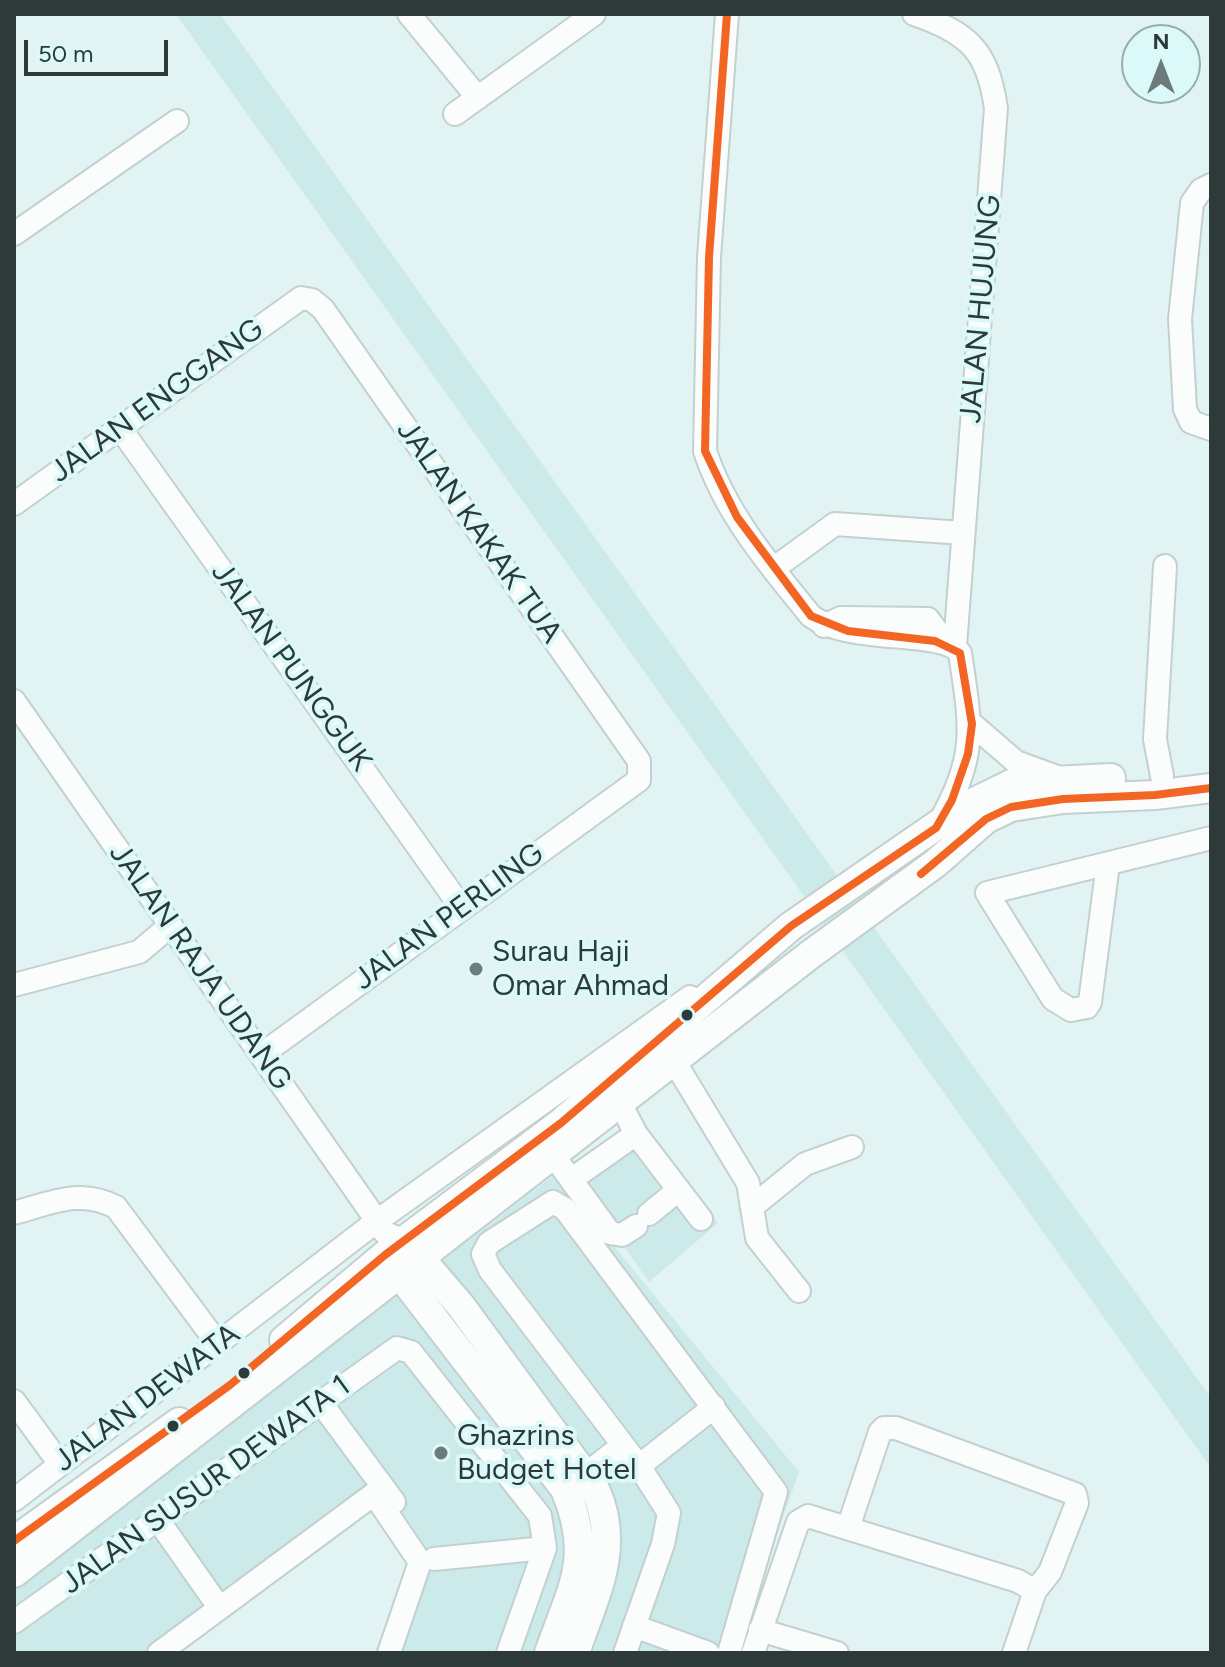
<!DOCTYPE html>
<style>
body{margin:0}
#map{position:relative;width:1225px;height:1667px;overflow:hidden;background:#e2f3f3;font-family:Figtree,sans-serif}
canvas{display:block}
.frame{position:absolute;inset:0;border:16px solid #2e3a3a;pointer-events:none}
.north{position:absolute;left:1121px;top:24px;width:80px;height:80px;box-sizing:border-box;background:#dcf9f9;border:2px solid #96adad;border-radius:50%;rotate:0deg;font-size:22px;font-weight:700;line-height:32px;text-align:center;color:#2e3a3a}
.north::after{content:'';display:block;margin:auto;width:28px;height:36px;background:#6d7b7b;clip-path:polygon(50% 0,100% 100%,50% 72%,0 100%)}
.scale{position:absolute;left:24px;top:40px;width:144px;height:36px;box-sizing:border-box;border:4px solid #2e3a3a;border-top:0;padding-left:10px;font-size:24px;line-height:28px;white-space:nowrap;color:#2e3a3a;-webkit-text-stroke:6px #dcf9f9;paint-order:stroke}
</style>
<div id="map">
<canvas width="1225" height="1667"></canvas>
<div class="frame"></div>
<div class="north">N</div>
<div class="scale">50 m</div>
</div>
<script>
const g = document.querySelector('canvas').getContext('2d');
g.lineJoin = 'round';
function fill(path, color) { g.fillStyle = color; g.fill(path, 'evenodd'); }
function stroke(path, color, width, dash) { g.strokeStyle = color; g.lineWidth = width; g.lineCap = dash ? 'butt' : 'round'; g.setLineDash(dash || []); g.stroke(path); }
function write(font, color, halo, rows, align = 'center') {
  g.font = font + ' Figtree,sans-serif'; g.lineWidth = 8; g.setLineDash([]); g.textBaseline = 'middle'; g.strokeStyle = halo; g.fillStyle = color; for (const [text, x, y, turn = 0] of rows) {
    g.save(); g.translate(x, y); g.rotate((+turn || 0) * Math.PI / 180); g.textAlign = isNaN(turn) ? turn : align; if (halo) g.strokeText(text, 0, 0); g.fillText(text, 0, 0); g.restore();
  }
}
fill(new Path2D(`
 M176 14H220L1211 1398V1468Z
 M646 1130 718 1223 649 1282 577 1180Z
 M555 1174 799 1472 735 1653H394L425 1561 376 1488 147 1653H14V1591Z`), '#cceaea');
const minor = new Path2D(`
 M409 14 478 98
 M727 14 709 257 705 451C725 513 770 566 811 616 850 645 944 629 960 653 971 726 978 756 939 823
 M914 14C970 34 987 50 996 108L955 646
 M455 114 594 14
 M1211 185 1201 190 1192 203 1180 319 1185 409 1191 422 1211 429
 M14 234 177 121
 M120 428 461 907
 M14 504 301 298 312 300 323 309 639 761V780L261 1055
 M773 569 835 524 963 533
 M824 626 841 618 928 619 945 642
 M14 701 377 1221 385 1233 405 1241
 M972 724 1016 762 1057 777
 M1162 776 1155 739 1165 566
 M1108 864 1090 1002 1087 1007 1071 1010 1053 999 987 893 1211 838
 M14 985 139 952 171 925
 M674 1061 748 1183 757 1238 799 1291
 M636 1134 701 1219
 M553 1155 610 1233 622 1235 636 1226
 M572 1179 636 1134 620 1103
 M752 1207 805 1164 852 1147
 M14 1213C51 1203 80 1188 116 1207L218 1344
 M649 1214 677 1191
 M14 1401 60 1464
 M321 1403 394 1502
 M639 1466 714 1407
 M585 1475 622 1446
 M14 1500 377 1221 690 997
 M158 1520 214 1600
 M848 1528 880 1432 884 1428H896L1075 1494 1077 1503 1050 1572 1035 1591
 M434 1559 545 1548
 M14 1622 397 1348 411 1352 540 1516 545 1548 508 1653
 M634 1626 708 1653
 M760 1630 837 1653
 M159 1653 374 1494 420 1562 389 1653
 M625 1653 663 1544 669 1513 639 1466 490 1270 483 1254 489 1243 553 1202 565 1209 776 1492 729 1653
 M753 1653 798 1522 808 1516 1018 1581 1035 1591 1014 1653`);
const major = new Path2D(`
 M408 1244 461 1306 595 1489C622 1548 594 1596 575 1653
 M388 1259 565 1489C594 1558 572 1587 549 1653
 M284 1340 385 1255 561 1123 791 926 962 808 1013 783 1111 778
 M14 1541 179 1422
 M14 1573 811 954 936 863 986 819 1011 807 1063 799 1155 795 1211 788`);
stroke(minor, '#c3d0d0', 26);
stroke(major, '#c3d0d0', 32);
stroke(minor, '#fbfdfd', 22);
stroke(major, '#fbfdfd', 28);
stroke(new Path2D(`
 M921 874 986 819 1011 807 1063 799 1155 795 1211 788
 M14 1541 230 1385 385 1255 561 1123 791 926 936 828 952 800 968 754 972 724 960 653 935 641 848 631 811 616 737 517 705 451 709 257 727 14`), '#f26522', 8);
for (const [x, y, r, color] of [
 [476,969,8,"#6d7b7b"],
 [687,1015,7,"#2e3a3a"],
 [244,1373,7,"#2e3a3a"],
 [173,1426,7,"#2e3a3a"],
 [441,1453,8,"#6d7b7b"]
]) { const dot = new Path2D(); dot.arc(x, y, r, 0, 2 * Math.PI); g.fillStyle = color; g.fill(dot); stroke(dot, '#dcf9f9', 3); }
write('30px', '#2e3a3a', '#dcf9f9', [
 ["JALAN HUJUNG",981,309,-85],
 ["JALAN ENGGANG",157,401,-36],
 ["JALAN KAKAK TUA",479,532,55],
 ["JALAN PUNGGUK",291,667,54],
 ["JALAN PERLING",449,917,-36],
 ["JALAN RAJA UDANG",200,967,55],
 ["JALAN DEWATA",147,1398,-37],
 ["JALAN SUSUR DEWATA 1",206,1485,-36]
]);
write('30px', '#2e3a3a', '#dcf9f9', [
 ["Surau Haji",492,952],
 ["Omar Ahmad",492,986],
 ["Ghazrins",457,1436],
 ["Budget Hotel",457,1470]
], 'left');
</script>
